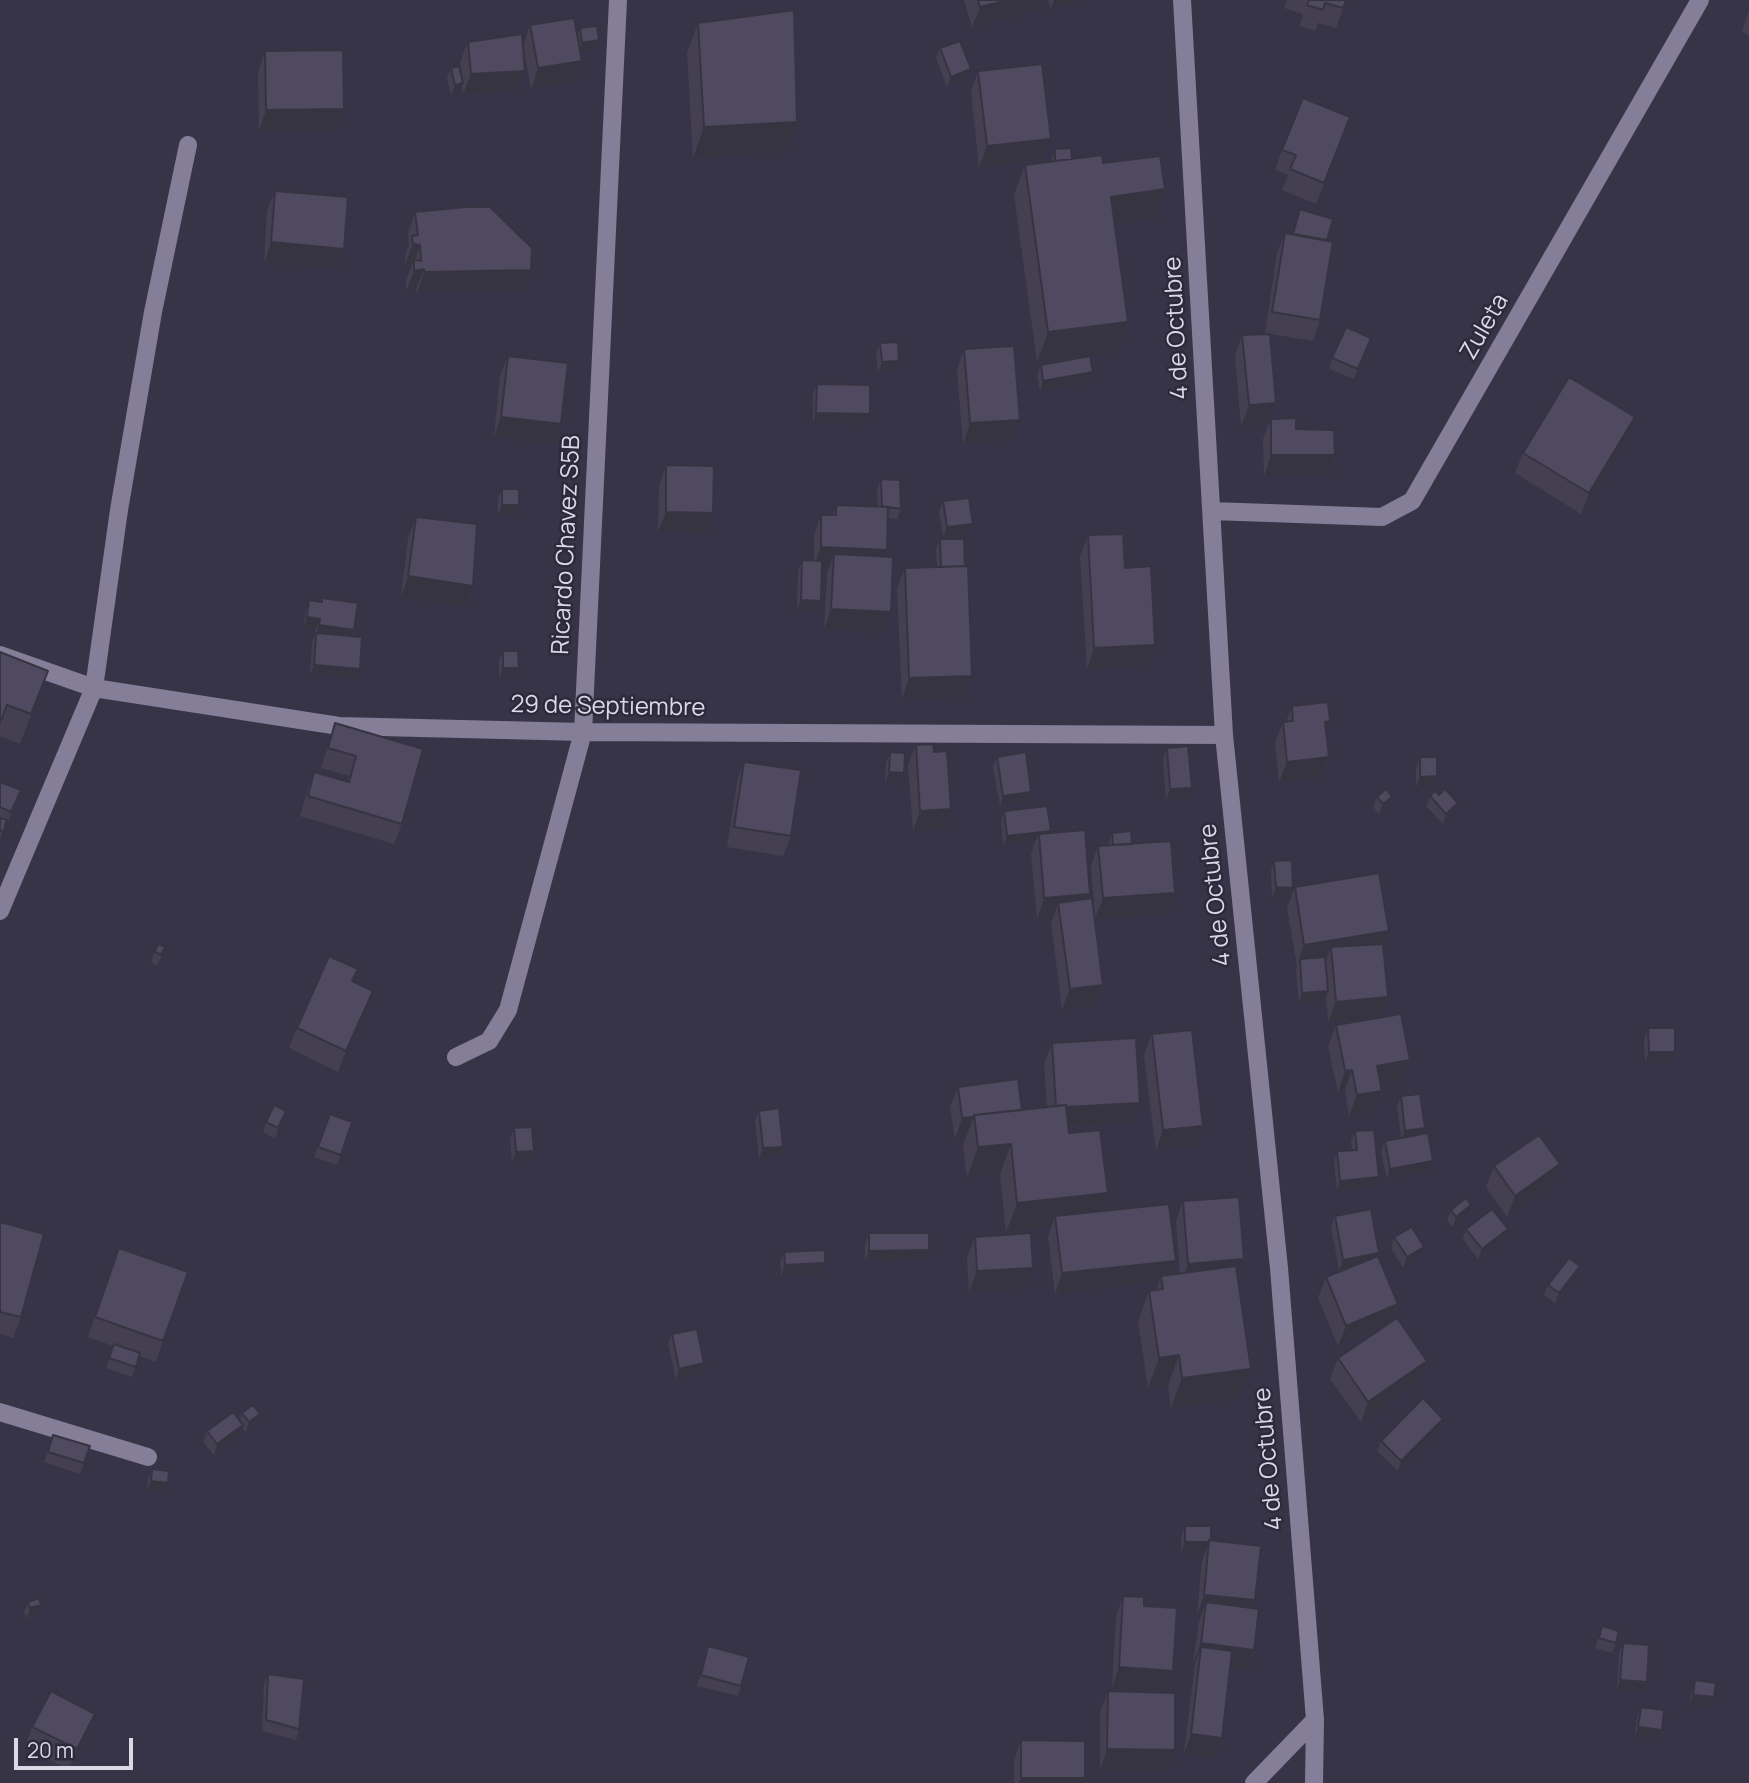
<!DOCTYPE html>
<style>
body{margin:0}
#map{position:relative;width:1749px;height:1783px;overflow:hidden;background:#383448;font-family:Manrope,sans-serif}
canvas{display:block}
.scale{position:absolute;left:14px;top:1738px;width:119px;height:32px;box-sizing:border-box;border:4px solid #dcd9e6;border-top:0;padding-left:9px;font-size:21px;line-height:24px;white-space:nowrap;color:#dcd9e6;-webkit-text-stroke:5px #2e2a3d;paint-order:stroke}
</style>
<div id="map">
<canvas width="1749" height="1783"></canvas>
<div class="scale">20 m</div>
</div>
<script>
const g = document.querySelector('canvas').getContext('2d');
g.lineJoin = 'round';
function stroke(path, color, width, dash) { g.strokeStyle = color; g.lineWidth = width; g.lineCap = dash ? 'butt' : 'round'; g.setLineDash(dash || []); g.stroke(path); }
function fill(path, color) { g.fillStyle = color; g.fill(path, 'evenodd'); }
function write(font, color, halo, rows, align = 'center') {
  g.font = font + ' Manrope,sans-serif'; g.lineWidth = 5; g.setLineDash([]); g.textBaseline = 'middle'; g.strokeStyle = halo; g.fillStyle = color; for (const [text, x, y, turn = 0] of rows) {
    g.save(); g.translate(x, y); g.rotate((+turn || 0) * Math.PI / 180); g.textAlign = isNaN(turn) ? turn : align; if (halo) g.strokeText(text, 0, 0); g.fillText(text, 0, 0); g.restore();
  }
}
stroke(new Path2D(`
 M1182 0 1224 735 1279 1268 1315 1720 1314 1783
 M1212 511 1382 517 1412 501 1700 0
 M0 655 94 688 339 726 583 732 1224 735
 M0 911 94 688 119 510 153 312 188 145
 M456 1057 489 1041 508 1010 583 732 618 0
 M0 1412 148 1457
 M1254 1783 1315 1720`), '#847e98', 18);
fill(new Path2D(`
 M964 0H1046L1042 10 972 27Z
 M1048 0H1082L1051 9Z
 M1287 0H1346L1336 28 1318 23 1315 31 1300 26 1303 14 1284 8Z
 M1749 11V36L1742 31Z
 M698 23 797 122 786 152 693 158 687 53Z
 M530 25 577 35 580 28 599 40 595 51 580 53 582 61 574 82 531 89 523 46Z
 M468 42 517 92 463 94V86L460 94 451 95 447 78 451 68 462 76 460 62Z
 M940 48 967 80 947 87 936 58Z
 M265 51 344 109 336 130 259 131 258 72Z
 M978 71 1043 160 979 167 971 92Z
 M1342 138 1316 204 1282 190 1288 175 1275 170 1282 150Z
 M1055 149 1072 159 1103 163 1154 219 1115 225 1128 322 1117 352 1037 362 1014 195 1025 165 1051 162Z
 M275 191 336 269 264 263 267 211Z
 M1300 209 1327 240 1320 320 1313 341 1265 333 1277 253 1285 233 1292 234Z
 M415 212 524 291 417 293 416 289 406 291V280L412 265 405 264V256L409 245 408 233Z
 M1242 335 1276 403 1271 419 1296 429 1335 455 1328 476H1264L1263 439 1269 424 1241 426 1235 356Z
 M1371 338 1354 379 1329 369 1332 358Z
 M880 343 899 361 895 371 878 373 876 353Z
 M964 349 1012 440 963 444 957 370Z
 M508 356 554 444 494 437 500 376Z
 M1041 365 1089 382 1040 391 1037 375Z
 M817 384 866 425 813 423V395Z
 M1628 438 1581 514 1515 473 1523 453Z
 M666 465 706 533 658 532 659 486Z
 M881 479 901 509 897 519 888 518 884 557 891 612 883 633 824 629 827 574 829 568H822L821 601 818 611H797L798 571 802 560 814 561V535L821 515H833L836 505 878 507 877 490Z
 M502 489 515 516 498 515V499Z
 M943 501 973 524 969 534 943 537 939 512Z
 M416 517 473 586 466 607 401 597 408 538Z
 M1088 535 1125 568 1148 666 1087 669 1080 556Z
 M940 539 964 697 902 699 897 588 905 568 937 567 936 550Z
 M322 598 354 630 352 636 356 679 310 675 312 643 316 629 303 628 306 610 309 600 321 602Z
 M503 651 519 668 515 678H499V661Z
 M0 652 48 671 20 744 0 736Z
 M1292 706 1330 721 1326 732 1329 757 1322 778 1279 782 1275 743 1283 722H1286Z
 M335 723 402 824 394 844 300 816 307 792 314 772 347 782 349 776 321 768Z
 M916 745 944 829 913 831 908 765Z
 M1167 748 1192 788 1188 798 1166 800 1163 759Z
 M890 752 904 773 900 783H885L886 763Z
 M997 757 1031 792 1027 802 1000 806 993 767Z
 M1420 757 1437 776 1433 787H1416V768Z
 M744 762 791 836 783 856 727 847 737 782Z
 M0 782 17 801 8 822H6L0 840Z
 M1430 796 1458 803 1454 814 1443 824 1426 806Z
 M1377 797H1392L1388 807 1379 814 1373 807Z
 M1004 811 1051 831 1050 833 1090 894 1089 899 1103 985 1096 1005 1062 1009 1051 923 1053 918 1037 919 1031 854 1035 842 1003 846 1001 821Z
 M1112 833 1132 844 1175 893 1167 914 1095 919 1091 866 1098 846 1108 845Z
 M1274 861 1290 898H1272L1271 871Z
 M1295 887 1389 931 1384 945 1388 997 1381 1017 1410 1060 1402 1080 1381 1084 1374 1111 1349 1116 1345 1090 1338 1092 1328 1046 1336 1025 1378 1018 1328 1022 1326 995 1324 1001 1299 1003 1296 969 1297 966 1287 908Z
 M165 947 157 966 151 962 155 952Z
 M358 969 353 982 373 991 366 1011 338 1072 289 1048 297 1028Z
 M1648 1028 1671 1063H1645L1644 1039Z
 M1152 1034 1196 1146 1156 1151 1144 1055Z
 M1052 1043 1140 1103 1132 1123 1068 1127 1069 1133 1108 1193 1101 1211 1171 1274 1180 1273 1176 1221 1183 1201 1237 1277 1251 1369 1240 1399 1171 1408 1168 1385 1148 1388 1138 1321 1149 1291 1156 1290 1159 1282 1055 1294 1048 1237 1051 1228 1006 1233 1000 1174 967 1177 963 1145 966 1137 955 1139 950 1108 958 1087 1022 1110 1047 1107 1044 1064Z
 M1401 1096 1422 1134 1430 1171 1387 1179 1381 1152 1385 1141 1401 1138 1397 1106Z
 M759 1111 783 1147 779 1157 759 1159 755 1121Z
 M330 1114 352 1122 337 1165 314 1157Z
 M282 1121 275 1138 263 1132 266 1122Z
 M514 1128 534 1151 530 1161 512 1162 510 1139Z
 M1355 1131 1379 1177 1375 1187 1337 1191 1334 1162 1337 1151 1352 1150 1351 1141Z
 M1560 1164 1552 1185 1507 1217 1486 1187 1494 1166Z
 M1471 1205 1468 1216 1453 1227 1447 1220 1451 1210Z
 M1335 1216 1379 1253 1378 1256 1398 1304 1392 1321 1427 1361 1419 1382 1361 1422 1330 1379 1338 1358 1381 1329 1338 1346 1318 1298 1326 1277 1346 1269 1339 1270 1331 1227Z
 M0 1222 21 1317 13 1338 0 1334Z
 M1466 1229 1504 1239 1478 1259 1463 1239Z
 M869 1233 926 1260 865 1261V1244Z
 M975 1237 1025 1289 969 1292 967 1257Z
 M1394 1237 1420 1257 1403 1268 1391 1248Z
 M119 1248 163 1341 156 1362 139 1356 132 1377 106 1368 113 1346 88 1337Z
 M784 1252 822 1273 781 1276 780 1263Z
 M1580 1266 1576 1277 1555 1303 1544 1295 1548 1285Z
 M672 1334 700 1374 676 1379 668 1344Z
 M242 1413 256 1424 246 1432 242 1428 240 1435 214 1455 203 1442 207 1431 240 1420Z
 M1443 1419 1439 1429 1398 1471 1377 1451 1381 1441Z
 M53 1435 90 1446 80 1474 44 1462Z
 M152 1469 168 1483 164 1493 147 1492 148 1479Z
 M1185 1526 1211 1540 1252 1608 1254 1650 1247 1671 1230 1668 1222 1738 1215 1758 1184 1754 1195 1664 1193 1663 1199 1622 1201 1616 1197 1615 1202 1561 1205 1553H1181V1537Z
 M1123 1596 1144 1606 1173 1671 1166 1691 1112 1688 1116 1617Z
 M28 1602 41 1605 37 1615 27 1619 24 1612Z
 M1602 1626 1616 1643 1612 1653 1595 1648Z
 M1623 1643 1647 1682 1643 1692 1617 1690 1619 1654Z
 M708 1646 741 1686 738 1696 697 1686Z
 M268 1674 299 1729 296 1740 262 1731 264 1684Z
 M1695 1680 1710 1708 1689 1705 1692 1691Z
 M1108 1691 1167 1771 1100 1770V1712Z
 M1641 1707 1662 1730 1658 1740 1635 1737 1637 1717Z
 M95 1714 88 1734 69 1770 25 1747 32 1727Z
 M1021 1740 1083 1783H1014V1761Z`), '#444052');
fill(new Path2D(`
 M1008 0H1046L1042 10 972 27 980 7Z
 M1054 0H1082L1051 9Z
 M599 40 595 51 578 53 582 43Z
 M582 61 574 82 531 89 538 68Z
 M971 69 967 80 947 87 951 77Z
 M525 71 517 92 463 94 471 74Z
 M463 83 460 94 451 95 455 85Z
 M344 109 336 130 259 131 266 110Z
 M797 122 786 152 693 158 704 127Z
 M1051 139 1043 160 979 167 987 146Z
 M1165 189 1154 219 1100 227 1111 197Z
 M271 242 344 249 336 269 264 263Z
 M413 244 420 245 414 263V260L412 265 405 264Z
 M424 269 416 289 406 291 414 271Z
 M531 270 524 291 417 293 424 272Z
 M1128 322 1117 352 1037 362 1048 332Z
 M899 361 895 371 878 373 882 362Z
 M1093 372 1089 382 1040 391 1043 381Z
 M1276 403 1269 424 1241 426 1249 405Z
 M816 413 870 414 866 425 813 423Z
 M501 417 561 424 554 444 494 437Z
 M1635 417 1628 438 1581 514 1589 493Z
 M1020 420 1012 440 963 444 970 423Z
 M1271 455H1335L1328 476H1264Z
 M502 505H519L515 516 498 515Z
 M666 512 713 513 706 533 658 532Z
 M973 524 969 534 943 537 947 527Z
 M821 547 887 550 880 570 834 554 829 568H813Z
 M408 576 473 586 466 607 401 597Z
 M801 600 821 601 818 611H797Z
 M831 609 891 612 883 633 824 629Z
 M307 617 320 619 316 629 303 628Z
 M319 625 354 630 350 641 316 633Z
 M1155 645 1148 666 1087 669 1094 648Z
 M314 665 360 669 356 679 310 675Z
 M503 668H519L515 678H499Z
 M972 676 964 697 902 699 909 678Z
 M1330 721 1323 742 1325 722Z
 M1329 757 1322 778 1279 782 1287 762Z
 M889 772 904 773 900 783H885Z
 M1437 776 1433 787H1416L1420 777Z
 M1192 788 1188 798 1166 800 1170 789Z
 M1031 792 1027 802 1000 806 1003 796Z
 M1392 797 1388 807 1379 814 1383 804Z
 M1458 803 1454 814 1443 824 1446 814Z
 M951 809 944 829 913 831 920 811Z
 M1051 831 1047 841 1039 834 1035 842 1003 846 1007 836Z
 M1276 887 1293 888 1290 898H1272Z
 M1175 893 1167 914 1095 919 1103 898Z
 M1090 894 1083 915 1058 903 1053 918 1037 919 1044 898Z
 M1389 931 1381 952 1331 947 1326 961 1300 965V959L1297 966 1304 945Z
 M1103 985 1096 1005 1062 1009 1070 989Z
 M373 991 366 1011 338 1072 346 1051Z
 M1328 991 1324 1001 1299 1003 1302 993Z
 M1388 997 1381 1018 1328 1022 1336 1002Z
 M1649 1052H1675L1671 1063H1645Z
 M1410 1060 1402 1080 1369 1087 1377 1066Z
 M1352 1070 1345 1090 1338 1092 1345 1071Z
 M1382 1091 1374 1111 1349 1116 1357 1095Z
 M1140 1103 1132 1123 1048 1128 1056 1108Z
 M974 1117 966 1137 955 1139 962 1118Z
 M1203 1126 1196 1146 1156 1151 1163 1130Z
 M1425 1128 1421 1138 1401 1141 1405 1131Z
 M1011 1144 1000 1174 967 1177 978 1147Z
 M783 1147 779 1157 759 1159 763 1148Z
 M534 1151 530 1161 512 1162 516 1152Z
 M1433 1161 1430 1171 1387 1179 1390 1169Z
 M1560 1164 1552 1185 1507 1217 1515 1196Z
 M1379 1177 1375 1187 1337 1191 1340 1181Z
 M1108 1193 1097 1223 1055 1216 1051 1228 1006 1233 1017 1203Z
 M1471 1205 1468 1216 1453 1227 1456 1217Z
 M1508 1229 1504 1239 1478 1259 1482 1249Z
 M1424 1247 1420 1257 1403 1268 1407 1257Z
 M929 1250 926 1260 865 1261 869 1251Z
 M1379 1253 1375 1263 1339 1270 1343 1260Z
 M1244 1259 1236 1280 1181 1285 1188 1264Z
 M1176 1261 1169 1281 1161 1276 1159 1282 1055 1294 1062 1273Z
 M825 1263 822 1273 781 1276 785 1265Z
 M1580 1266 1576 1277 1555 1303 1559 1293Z
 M1033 1268 1025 1289 969 1292 977 1271Z
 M1398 1304 1390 1325 1338 1346 1346 1326Z
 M1179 1355 1168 1385 1148 1388 1159 1358Z
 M1427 1361 1419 1382 1361 1422 1368 1402Z
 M704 1363 700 1374 676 1379 679 1369Z
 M1251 1369 1240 1399 1171 1408 1182 1378Z
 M260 1414 256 1424 246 1432 249 1422Z
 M1443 1419 1439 1429 1398 1471 1401 1461Z
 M243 1425 240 1435 214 1455 217 1444Z
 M151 1481 168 1483 164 1493 147 1492Z
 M1185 1542H1209L1205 1553H1181Z
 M1204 1595 1255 1600 1248 1620 1206 1602 1201 1616 1197 1615Z
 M41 1605 37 1615 27 1619 30 1608Z
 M1201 1643 1254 1650 1247 1671 1199 1664 1201 1647 1195 1664 1193 1663Z
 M1119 1667 1173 1671 1166 1691 1112 1688Z
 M1620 1680 1647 1682 1643 1692 1617 1690Z
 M1693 1695 1714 1697 1710 1708 1689 1705Z
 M95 1714 88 1734 69 1770 77 1749Z
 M1638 1727 1662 1730 1658 1740 1635 1737Z
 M1191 1734 1222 1738 1215 1758 1184 1754Z
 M1107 1749 1175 1750 1167 1771 1100 1770Z
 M1021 1778H1085L1083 1783H1019Z`), '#373442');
const building = new Path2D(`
 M978 0H1008L980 7Z
 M1309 0H1346L1343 8 1325 3 1323 10 1307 5Z
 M794 10 797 122 704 127 698 23Z
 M574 18 582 61 538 68 530 25Z
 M597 26 599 40 582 43 580 28Z
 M522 34 525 71 471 74 468 42Z
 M960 41 971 69 951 77 940 48Z
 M343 50 344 109 266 110 265 51Z
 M1042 64 1051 139 987 146 978 71Z
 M459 66 463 83 455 85 451 68Z
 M1303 98 1350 117 1324 183 1290 169 1296 155 1282 150Z
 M1071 148 1072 159 1055 161V149Z
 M1102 155 1103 163 1160 156 1165 189 1111 197 1128 322 1048 332 1025 165Z
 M275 191 348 197 344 249 271 242Z
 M465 207H490L532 248 531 270 424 272V269L414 271V260L421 261 420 245 413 244 412 236 418 235 415 212Z
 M1300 209 1333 219 1327 240 1293 234Z
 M1285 233 1333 242 1320 320 1272 312Z
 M1346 327 1371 338 1358 369 1332 358Z
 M1270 334 1276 403 1249 405 1242 335Z
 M898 342 899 361 882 362 880 343Z
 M1014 346 1020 420 970 423 964 349Z
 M508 356 568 363 561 424 501 417Z
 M1090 356 1093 372 1043 381 1041 365Z
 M1569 377 1635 417 1589 493 1523 453Z
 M817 384 870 385V414L816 413Z
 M1296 418V429L1334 430 1335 455H1271V419Z
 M666 465 714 466 713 513 666 512Z
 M881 479 900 480 901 509 882 506Z
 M502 489H519V505H502Z
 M969 498 973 524 947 527 943 501Z
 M836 505 888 507 887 550 821 547V515H836Z
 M416 517 477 524 473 586 408 576Z
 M1123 534 1125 568 1151 566 1155 645 1094 648 1088 535Z
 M940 539H964L965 566 941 567Z
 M834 554 893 557 891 612 831 609Z
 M802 560 822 561 821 601 801 600Z
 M968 566 972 676 909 678 905 568Z
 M322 598 358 603 354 630 319 625 320 619 307 617 309 600 322 602Z
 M316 633 362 637 360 669 314 665Z
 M503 651H518L519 668H503Z
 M0 652 48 671 31 714 7 705 0 723Z
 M1328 702 1330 721 1325 722 1329 757 1287 762 1283 722 1293 721 1292 706Z
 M335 723 423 749 402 824 308 796 314 772 349 782 356 756 328 748Z
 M933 744 934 752 947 751 951 809 920 811 916 745Z
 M1188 746 1192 788 1170 789 1167 748Z
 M890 752 905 753 904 773 889 772Z
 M1026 752 1031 792 1003 796 997 757Z
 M1420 757H1437V776L1420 777Z
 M744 762 801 770 791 836 734 827Z
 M0 782 21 790 11 812 0 807Z
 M1386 789 1392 797 1383 804 1377 797Z
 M1445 789 1458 803 1446 814 1430 796 1435 791 1439 795Z
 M1047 806 1051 831 1007 836 1004 811Z
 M0 818 7 820 3 832 0 831Z
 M1085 830 1090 894 1044 898 1039 834Z
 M1131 831 1132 844 1113 845 1112 833Z
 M1171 841 1175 893 1103 898 1098 846Z
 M1292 860 1293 888 1276 887 1274 861Z
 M1379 873 1389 931 1304 945 1295 887Z
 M1092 898 1103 985 1070 989 1058 903Z
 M158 944 165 947 161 955 155 952Z
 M1383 944 1388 997 1336 1002 1331 947Z
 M329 956 358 969 352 981 373 991 346 1051 297 1028Z
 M1325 957 1328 991 1302 993 1300 959Z
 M1401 1014 1410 1060 1377 1066 1382 1091 1357 1095 1352 1070 1345 1071 1336 1025Z
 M1648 1028H1675V1052H1649Z
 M1192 1030 1203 1126 1163 1130 1152 1034Z
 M1136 1038 1140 1103 1066 1107V1105L1056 1106 1052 1043Z
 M1018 1079 1022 1110 974 1115V1117L962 1118 958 1087Z
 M1420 1094 1425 1128 1405 1131 1401 1096Z
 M274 1105 286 1111 278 1128 266 1122Z
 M1066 1105 1069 1133 1100 1130 1108 1193 1017 1203 1011 1144 978 1147 974 1115Z
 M779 1108 783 1147 763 1148 759 1111Z
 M330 1114 352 1122 341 1155 318 1147Z
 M532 1127 534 1151 516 1152 514 1128Z
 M1374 1130 1379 1177 1340 1181 1337 1151 1357 1150 1355 1131Z
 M1428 1133 1433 1161 1390 1169 1385 1141Z
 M1539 1135 1560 1164 1515 1196 1494 1166Z
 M1239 1197 1244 1259 1188 1264 1183 1201Z
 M1466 1198 1471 1205 1456 1217 1451 1210Z
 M1169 1204 1176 1261 1062 1273 1055 1216Z
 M1371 1209 1379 1253 1343 1260 1335 1216Z
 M1492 1209 1508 1229 1482 1249 1466 1229Z
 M0 1222 44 1234 21 1317 0 1312Z
 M1412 1227 1424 1247 1407 1257 1394 1237Z
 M869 1233H929V1250L869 1251Z
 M1031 1233 1033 1268 977 1271 975 1237Z
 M119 1248 188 1272 163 1341 95 1317Z
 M825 1250V1263L785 1265 784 1252Z
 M1378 1256 1398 1304 1346 1326 1326 1277Z
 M1569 1258 1580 1266 1559 1293 1548 1285Z
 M1236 1266 1251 1369 1182 1378 1179 1355 1159 1358 1149 1291 1163 1289 1161 1276Z
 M1397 1318 1427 1361 1368 1402 1338 1358Z
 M697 1329 704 1363 679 1369 672 1334Z
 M114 1344 140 1353 136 1367 109 1358Z
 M1423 1398 1443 1419 1401 1461 1381 1441Z
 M253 1405 260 1414 249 1422 242 1413Z
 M233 1412 243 1425 217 1444 207 1431Z
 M53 1435 90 1446 84 1463 48 1452Z
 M152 1469 169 1471 168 1483 151 1481Z
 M1185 1526H1211V1540H1209V1542H1185Z
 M1209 1540 1261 1546 1255 1600 1204 1595Z
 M1123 1596 1144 1597V1606L1177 1608 1173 1671 1119 1667Z
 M39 1598 41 1605 30 1608 28 1602Z
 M1206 1602 1259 1609 1254 1650 1201 1643Z
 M1602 1626 1619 1631 1616 1643 1599 1638Z
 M1623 1643 1649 1645 1647 1682 1620 1680Z
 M708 1646 749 1657 741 1686 701 1675Z
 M1201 1647 1232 1651 1222 1738 1191 1734Z
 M268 1674 304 1679 299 1729 266 1720Z
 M1695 1680 1716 1683 1714 1697 1693 1695Z
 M51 1691 95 1714 77 1749 32 1727Z
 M1108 1691 1175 1693V1750L1107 1749Z
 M1641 1707 1664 1710 1662 1730 1638 1727Z
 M1021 1740 1085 1741V1778H1021Z`);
fill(building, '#4f4a5f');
stroke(building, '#373442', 2);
write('24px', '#dcd9e6', '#2e2a3d', [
 ["Zuleta",1485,327,-60],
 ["4 de Octubre",1177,328,-93],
 ["Ricardo Chavez S5B",567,545,-87],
 ["29 de Septiembre",608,707,1],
 ["4 de Octubre",1216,895,-96],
 ["4 de Octubre",1269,1459,-95]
]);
</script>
